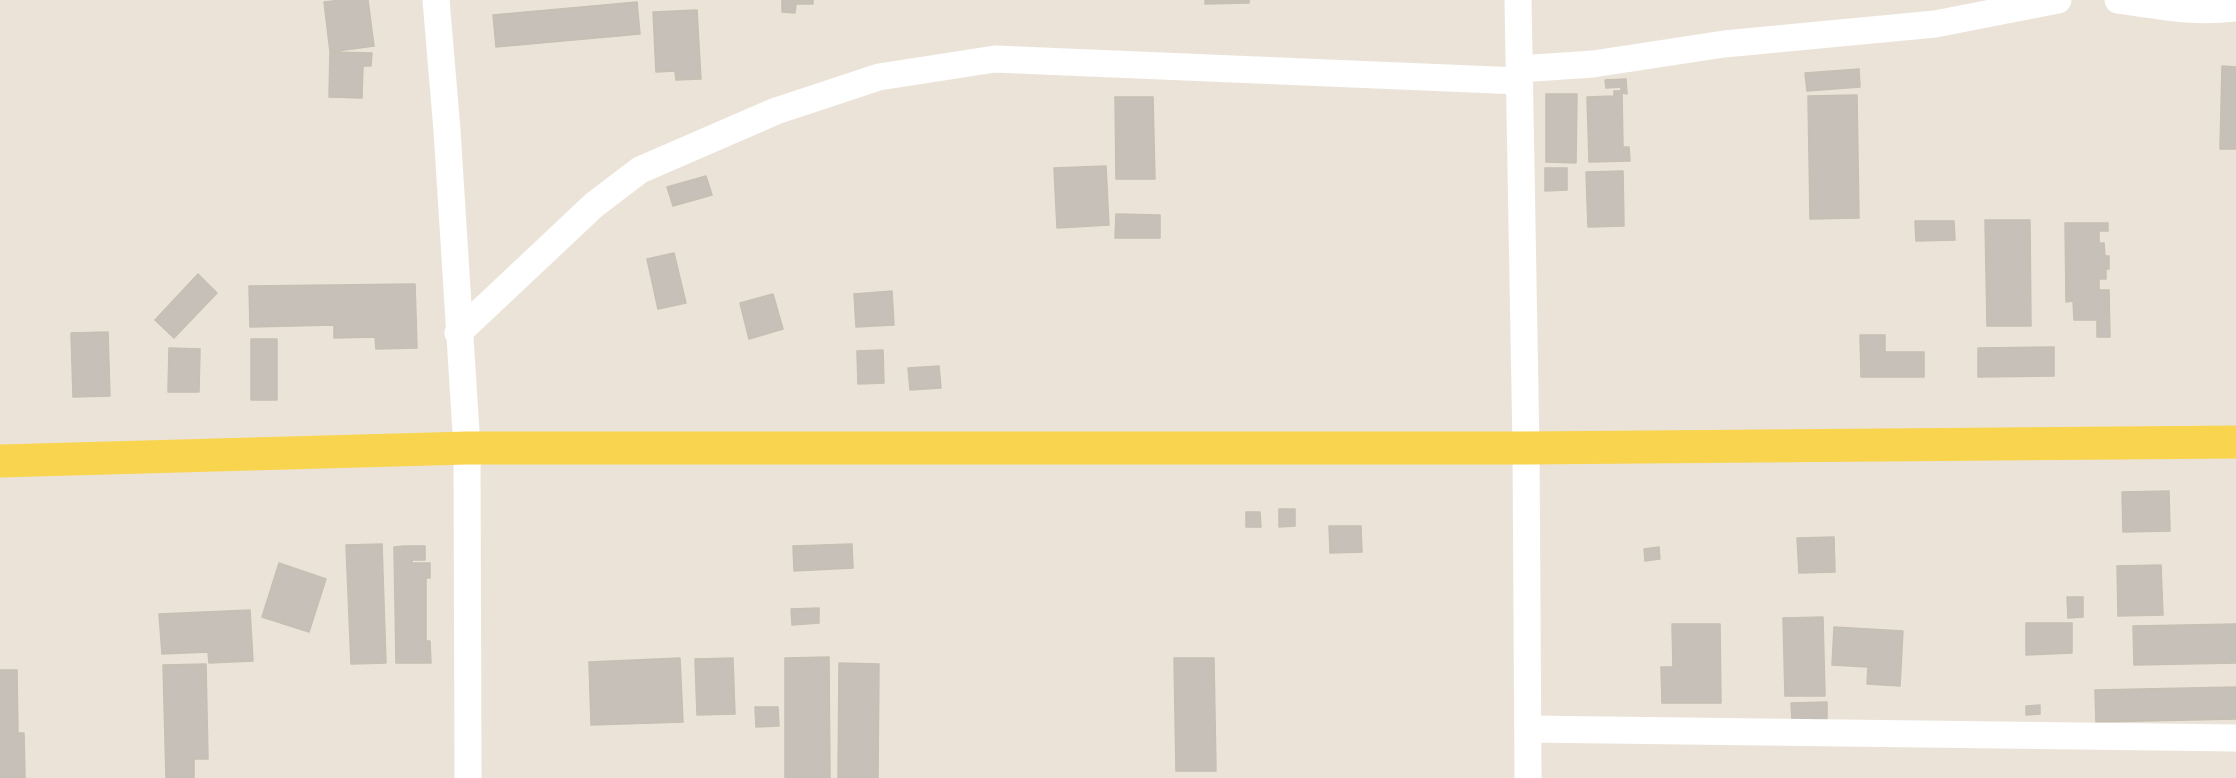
<!DOCTYPE html>
<style>
body{margin:0}
canvas{display:block;background:#ebe3d8}
</style>
<canvas width="2236" height="778"></canvas>
<script>
const g = document.querySelector('canvas').getContext('2d');
g.lineJoin = 'round';
function fill(path, color) { g.fillStyle = color; g.fill(path, 'evenodd'); }
function stroke(path, color, width, dash) { g.strokeStyle = color; g.lineWidth = width; g.lineCap = dash ? 'butt' : 'round'; g.setLineDash(dash || []); g.stroke(path); }
const building = new Path2D(`
 M342 0H368L374 46 330 52 324 2Z
 M782 0H813V4H796L795 13 782 12Z
 M1205 0H1249V3L1205 4Z
 M637 2 640 34 496 47 493 15Z
 M697 10 701 79 676 80 675 71 656 72 653 12Z
 M330 52 372 53 371 66H363L362 98 329 97Z
 M2222 66 2236 67V149H2220Z
 M1859 69 1860 87 1807 91 1805 73Z
 M1626 79 1627 94 1622 93 1623 147H1629L1630 161 1589 162 1587 97 1614 96V91H1621V87L1606 88 1605 80Z
 M1546 94H1577L1576 163 1546 162Z
 M1857 95 1859 218 1810 219 1808 96Z
 M1115 97H1153L1155 179H1116Z
 M1106 166 1109 225 1057 228 1054 168Z
 M1545 168H1567V190L1545 191Z
 M1623 171 1624 226 1588 227 1586 172Z
 M706 176 712 195 673 206 667 187Z
 M1116 214 1160 215V238H1115Z
 M1985 220H2030L2031 326H1987Z
 M1915 221H1954L1955 240 1916 241Z
 M2065 223H2108V231H2099V243H2104L2105 256H2109V269H2106V279H2099V290H2109L2110 337H2097V320H2074L2073 301 2066 302Z
 M674 253 686 303 658 309 647 259Z
 M198 274 217 293 174 338 155 320Z
 M415 284 417 348 376 349 375 337 334 338V325L250 327 249 286Z
 M892 291 894 325 856 327 854 294Z
 M773 294 783 329 749 339 740 303Z
 M108 332 110 396 73 397 71 333Z
 M1860 335H1885V352H1924V377H1861Z
 M251 339H277V400H251Z
 M2054 347V376L1978 377V348Z
 M169 348 200 349 199 392H168Z
 M883 350 884 383 858 384 857 351Z
 M939 366 941 388 910 390 908 368Z
 M2169 491 2170 531 2123 532 2122 492Z
 M1279 509H1295V526L1279 527Z
 M1246 512H1260L1261 527H1246Z
 M1329 526H1361L1362 552 1330 553Z
 M1834 537 1835 572 1799 573 1797 538Z
 M382 544 386 663 351 664 346 545Z
 M852 544 853 568 794 571 793 546Z
 M404 546H425V560H412V563H430V578H426V641H430L431 663H396L394 547Z
 M1659 547 1660 559 1645 561 1644 549Z
 M279 563 326 579 309 632 262 617Z
 M2161 565 2163 615 2118 616 2117 566Z
 M2067 597H2083V617L2068 618Z
 M819 608V623L792 625 791 609Z
 M250 610 253 661 209 663 208 652 162 654 159 614Z
 M1823 617 1825 696H1785L1783 618Z
 M2026 623H2072V653L2026 655Z
 M1672 624H1720L1721 703H1662L1661 667H1673Z
 M2236 624V663L2134 665 2133 626Z
 M1834 627 1903 631 1900 686 1867 684 1868 667 1832 665Z
 M829 657 830 778H785V658Z
 M680 658 683 722 591 725 589 662Z
 M733 658 735 714 697 715 695 659Z
 M1174 658H1214L1216 771H1176Z
 M839 663 879 664 878 778H838Z
 M206 664 208 759H194V778H166L163 665Z
 M0 670H17L18 733H24L25 778H0Z
 M2236 687V719L2096 722 2095 690Z
 M1827 702V719L1792 720 1791 703Z
 M2040 705V714L2026 715V706Z
 M755 707H778L779 726 756 727Z`);
fill(building, '#c6c0b8');
stroke(building, '#c6bfb2', 1.5);
stroke(new Path2D(`
 M436 0 447 130 467 448 468 778
 M1518 0 1526 448 1528 778
 M2118 0C2162 6 2191 13 2236 8
 M1519 69 1593 64 1724 44 1935 24 2058 0
 M458 333 594 205 640 170 776 111 879 77 995 59 1519 81
 M1528 729 2236 738`), '#fff', 27);
stroke(new Path2D(`
 M0 461 467 448H1526L2236 442`), '#f9d44f', 33);
</script>
